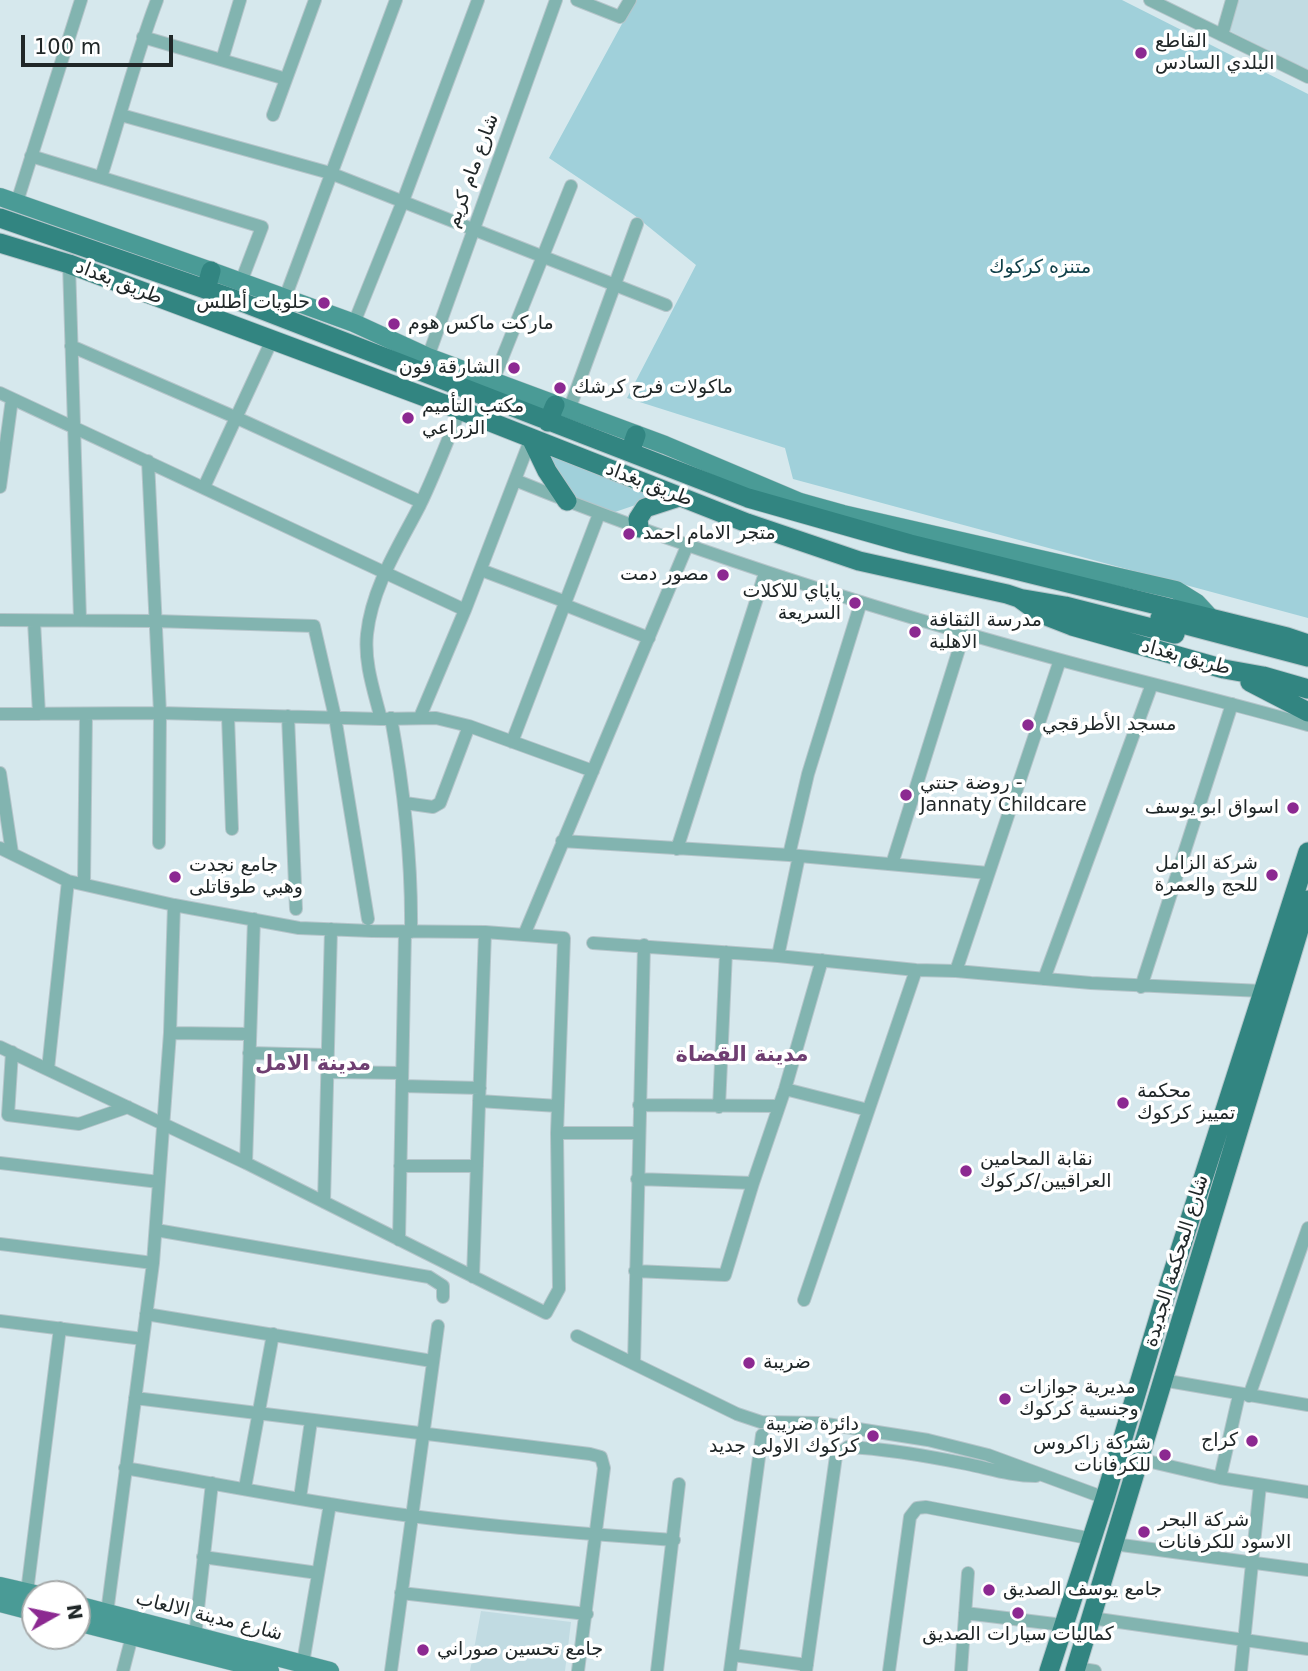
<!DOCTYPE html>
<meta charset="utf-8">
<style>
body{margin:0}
#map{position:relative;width:1308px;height:1671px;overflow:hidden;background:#d6e8ed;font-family:"DejaVu Sans",sans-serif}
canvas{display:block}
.north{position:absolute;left:21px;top:1580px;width:70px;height:70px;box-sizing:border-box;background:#fff;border:2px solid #a6a9a9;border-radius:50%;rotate:81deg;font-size:19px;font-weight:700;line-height:28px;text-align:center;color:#202728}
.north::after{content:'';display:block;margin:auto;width:24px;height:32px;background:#8c2991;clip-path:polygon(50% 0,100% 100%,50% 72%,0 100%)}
.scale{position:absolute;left:21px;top:35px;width:152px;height:32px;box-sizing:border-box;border:4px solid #202728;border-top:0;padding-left:9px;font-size:21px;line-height:24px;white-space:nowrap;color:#202728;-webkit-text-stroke:5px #fff;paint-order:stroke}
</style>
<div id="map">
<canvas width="1308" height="1671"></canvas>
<div class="north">N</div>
<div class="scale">100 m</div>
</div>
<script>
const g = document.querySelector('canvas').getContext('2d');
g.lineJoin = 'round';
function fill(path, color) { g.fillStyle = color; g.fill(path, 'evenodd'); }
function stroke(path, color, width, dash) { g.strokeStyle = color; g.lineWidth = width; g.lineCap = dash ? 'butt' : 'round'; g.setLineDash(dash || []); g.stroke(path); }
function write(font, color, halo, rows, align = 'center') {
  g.font = font + ' "DejaVu Sans",Vazirmatn,sans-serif'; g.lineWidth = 7; g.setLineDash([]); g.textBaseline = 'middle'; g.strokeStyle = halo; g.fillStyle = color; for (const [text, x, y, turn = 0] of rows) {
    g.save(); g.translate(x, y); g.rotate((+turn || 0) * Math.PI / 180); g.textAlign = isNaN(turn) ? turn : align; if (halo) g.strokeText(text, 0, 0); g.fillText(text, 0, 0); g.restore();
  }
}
fill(new Path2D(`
 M1238 0H1308V70L1230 31Z
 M481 1611 571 1622 565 1671H470Z`), '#c1dbe2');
fill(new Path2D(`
 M635 0H1122L1308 94V618L793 479 785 448 627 398 696 265 634 215 549 158Z
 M544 450 662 496 615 512 570 496Z`), '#a0d0da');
const street = new Path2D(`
 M577 0 620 17 630 0
 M1150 0 1308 77
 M1222 35 1232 0
 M143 37 286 79
 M222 60 240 0
 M121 115 330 173 666 305
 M273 115 315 0
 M31 156 262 227 241 282
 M101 177C120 118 135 58 157 0
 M17 202 81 0
 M69 264 80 619
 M285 298 396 0
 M354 323 403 201 478 0
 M71 346 237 418 421 502
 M428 357 556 0
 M493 381 571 186
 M0 393 465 610
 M569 410 637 224
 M148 461 160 713 159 843
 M515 480C692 552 874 609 1057 659 1141 682 1225 701 1308 725
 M0 487 12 399
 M204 487 272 340
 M481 570 566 602
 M565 605 649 638
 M0 620 155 621 314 626 335 717 368 919
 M34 621 39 714
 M0 714 160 713 381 719 436 718 469 726 593 771
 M228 716 232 829
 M288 716 296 909
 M420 717 465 610 531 438
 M391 718C404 789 412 860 411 932
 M381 719C374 691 364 663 367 634 372 587 399 546 420 505 435 474 447 442 460 410
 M512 742 599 514
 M0 773 12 853
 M405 803 433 807 440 803 469 726
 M562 841 789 855 988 873
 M0 848 68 881 174 905 299 928 372 931 485 932 564 938 557 1133 559 1289 546 1313 246 1163 0 1047
 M677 849 765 573
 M789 855 808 774 861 602
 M892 864 964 633
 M84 884 86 714
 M524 935 687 546
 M593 943 778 956 916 970 956 971 1091 983 1262 991
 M778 956 799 856
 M956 971 1060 660
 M1044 979 1152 684
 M1141 987 1232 704
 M170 1033 250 1034
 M12 1052 8 1115 79 1124 128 1107
 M249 1053 327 1055
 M48 1069 68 881
 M327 1072 402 1073
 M402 1086 480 1088
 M785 1089 868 1110
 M479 1101 558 1106
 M639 1105 779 1106
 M719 1107 726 952
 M557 1133H639
 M0 1163 159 1182
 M246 1163 254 919
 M400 1166H477
 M637 1179 753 1183
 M324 1202 331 929
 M156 1230 429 1277 443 1286V1297
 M399 1240 405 932
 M0 1244 153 1263
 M635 1271 725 1275 753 1183 785 1089 822 960
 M473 1277 485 932
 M804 1300 916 970
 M146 1314 432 1361
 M0 1321 143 1339
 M577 1336 737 1414 761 1422 820 1423 928 1440 988 1455 1105 1498
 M634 1363 644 945
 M1162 1380 1308 1405
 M1249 1396 1308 1228
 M135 1398 590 1454 601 1457 604 1468 578 1671
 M1139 1459 1220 1478 1308 1492
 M125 1468C194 1480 262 1493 330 1504 443 1523 559 1532 674 1540
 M1220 1478 1239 1395
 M245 1488 273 1334
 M300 1498 311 1421
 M1114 1544 1308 1570
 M203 1557 318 1573
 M27 1592 60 1328
 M401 1593 587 1614
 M107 1613 153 1263 170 1033 174 905
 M965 1613 1063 1625
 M1091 1618 1308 1649
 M195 1636 212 1483
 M733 1655 807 1665
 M303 1663 330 1504
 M1076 1668 1095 1671
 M123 1671 132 1636
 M391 1671 438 1326
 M657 1671 679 1484
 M730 1671 762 1435
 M806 1671 836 1456 848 1447C889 1449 927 1456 967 1464 991 1469 1012 1476 1036 1476
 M889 1671 910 1517 917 1508 926 1507 1093 1539
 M961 1671 968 1573
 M1241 1671 1260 1485`);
const secondary = new Path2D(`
 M0 197 211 271 354 323 428 357 665 445 800 502 843 514 1176 590 1197 603 1210 617
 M0 1586 35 1594
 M0 1603 35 1612
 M77 1605 330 1671
 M77 1622 270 1671`);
const primary = new Path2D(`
 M0 218 234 299 748 498 910 544 1287 637 1308 644
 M0 243 69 264 460 410 747 523 859 561 1007 594 1019 598 1041 614 1072 626 1224 669 1263 676 1308 689
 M206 289 211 271
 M548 422 555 405
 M531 438 547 471 567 501
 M630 452 636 435
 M639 528 638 519 645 508 679 497
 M1024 599 1065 606 1175 634
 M1160 618 1308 657
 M1250 682 1308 712
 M1049 1671 1105 1498 1165 1297 1308 852
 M1075 1671 1308 900`);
stroke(street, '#b5c5ca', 14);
stroke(secondary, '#b5c5ca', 19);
stroke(primary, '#b5c5ca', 21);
stroke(street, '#82b4b0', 12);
stroke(secondary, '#4a9b96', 18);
stroke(primary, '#328581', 19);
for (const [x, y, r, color] of [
 [1141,53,7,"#8c2991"],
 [324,303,7,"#8c2991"],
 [394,324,7,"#8c2991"],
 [514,368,7,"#8c2991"],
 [560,388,7,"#8c2991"],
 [408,418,7,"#8c2991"],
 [629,534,7,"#8c2991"],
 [723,575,7,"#8c2991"],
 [855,603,7,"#8c2991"],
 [915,632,7,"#8c2991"],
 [1028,725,7,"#8c2991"],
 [906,795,7,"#8c2991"],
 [1293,808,7,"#8c2991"],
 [1272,875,7,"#8c2991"],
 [175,877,7,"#8c2991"],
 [1123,1103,7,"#8c2991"],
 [966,1171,7,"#8c2991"],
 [749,1363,7,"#8c2991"],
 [1005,1399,7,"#8c2991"],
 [873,1436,7,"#8c2991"],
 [1252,1441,7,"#8c2991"],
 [1165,1455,7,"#8c2991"],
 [1144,1532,7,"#8c2991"],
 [989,1590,7,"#8c2991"],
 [1018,1613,7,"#8c2991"],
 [423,1650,7,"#8c2991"]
]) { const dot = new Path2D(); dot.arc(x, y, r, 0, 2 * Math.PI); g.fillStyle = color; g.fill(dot); stroke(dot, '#fff', 2.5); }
write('19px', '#202728', '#fff', [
 ["القاطع",1155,42],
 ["البلدي السادس",1155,64],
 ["حلويات أطلس",310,303,"right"],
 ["ماركت ماكس هوم",408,324],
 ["الشارقة فون",500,368,"right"],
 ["ماكولات فرح كرشك",574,388],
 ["مكتب التأميم",422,407],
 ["الزراعي",422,429],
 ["متجر الامام احمد",643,534],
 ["مصور دمت",709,575,"right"],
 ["پاپاي للاكلات",841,592,"right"],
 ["السريعة",841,614,"right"],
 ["مدرسة الثقافة",929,621],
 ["الاهلية",929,643],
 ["مسجد الأطرقجي",1042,725],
 ["روضة جنتي -",920,784],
 ["Jannaty Childcare",920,806],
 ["اسواق ابو يوسف",1279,808,"right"],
 ["شركة الزامل",1258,864,"right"],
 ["للحج والعمرة",1258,886,"right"],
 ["جامع نجدت",189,866],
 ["وهبي طوقاتلى",189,888],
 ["محكمة",1137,1092],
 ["تمييز كركوك",1137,1114],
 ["نقابة المحامين",980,1160],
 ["العراقيين/كركوك",980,1182],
 ["ضريبة",763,1363],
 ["مديرية جوازات",1019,1388],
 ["وجنسية كركوك",1019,1410],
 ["دائرة ضريبة",859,1425,"right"],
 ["كركوك الاولی جدید",859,1447,"right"],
 ["كراج",1238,1441,"right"],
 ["شركة زاكروس",1151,1444,"right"],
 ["للكرفانات",1151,1466,"right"],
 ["شركة البحر",1158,1521],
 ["الاسود للكرفانات",1158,1543],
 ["جامع يوسف الصديق",1003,1590],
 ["كماليات سيارات الصديق",1018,1635,"center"],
 ["جامع تحسين صوراني",437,1650]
], 'left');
write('19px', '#202728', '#fff', [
 ["شارع مام كريم",473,171,-70],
 ["طريق بغداد",119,283,21],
 ["طريق بغداد",649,485,21],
 ["طريق بغداد",1186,658,15],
 ["شارع المحكمة الجديدة",1177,1261,-73],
 ["شارع مدينة الالعاب",209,1617,14]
]);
write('19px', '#104049', '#fff', [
 ["متنزه كركوك",1040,268]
]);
write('bold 21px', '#6f3e71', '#fff', [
 ["مدينة القضاة",742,1056],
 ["مدينة الامل",313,1065]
]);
</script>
